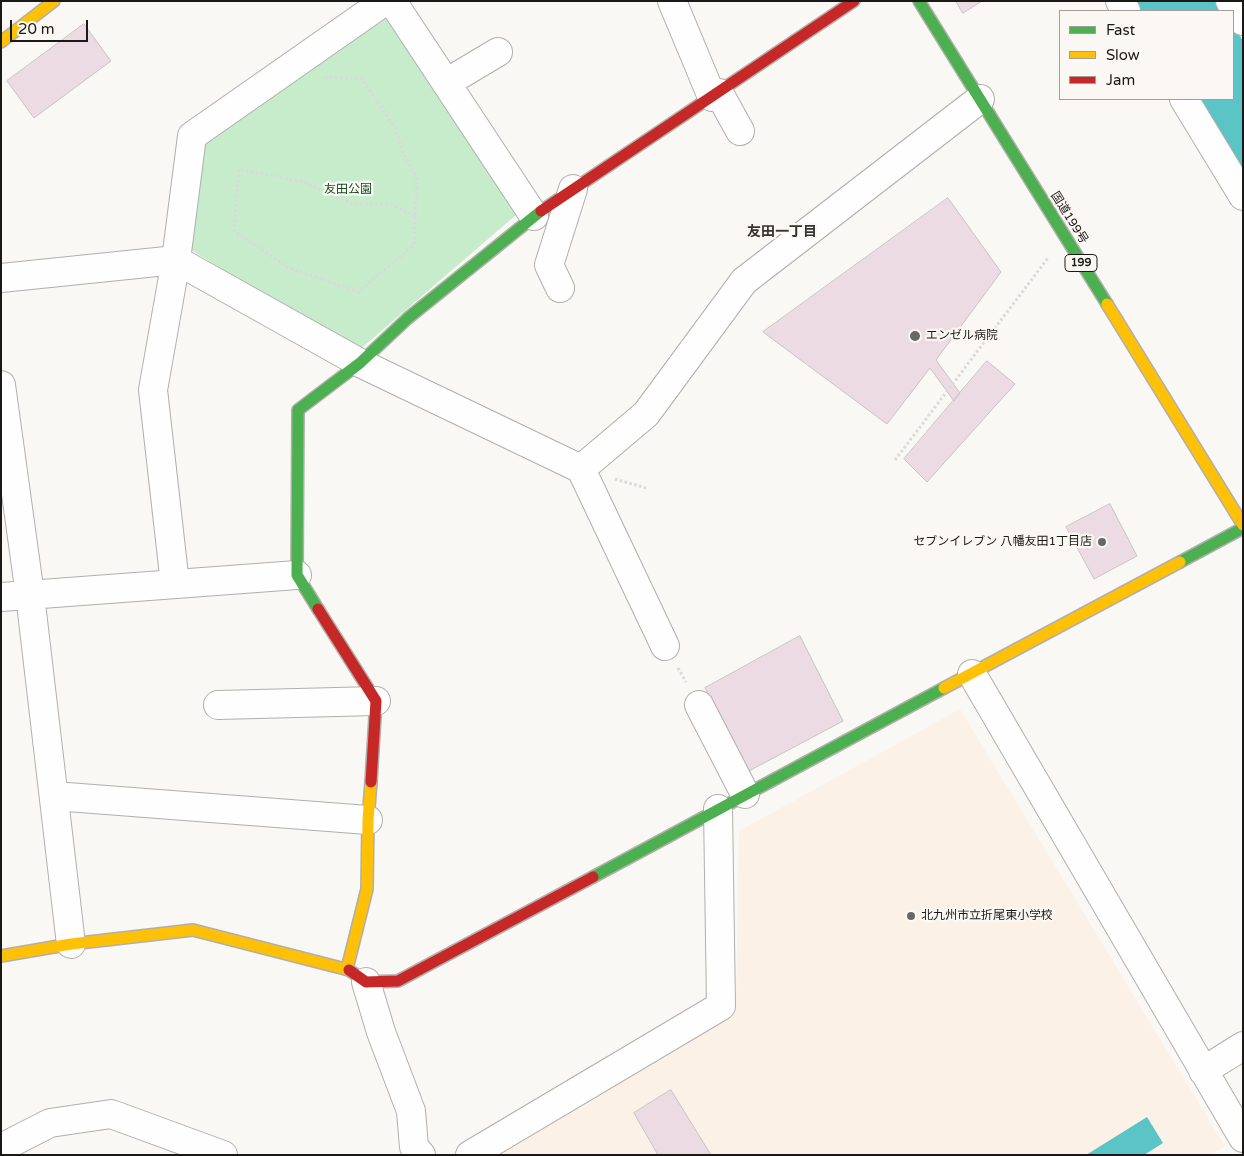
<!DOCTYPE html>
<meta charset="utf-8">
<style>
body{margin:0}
#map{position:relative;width:1244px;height:1156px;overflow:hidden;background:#faf8f5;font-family:"Varela Round",sans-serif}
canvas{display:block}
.frame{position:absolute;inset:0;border:2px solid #1a1917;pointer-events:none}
.legend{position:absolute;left:1059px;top:10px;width:175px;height:90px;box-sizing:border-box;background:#fbf8f4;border:1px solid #a19f9c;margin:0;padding:6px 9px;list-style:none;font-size:15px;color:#1a1917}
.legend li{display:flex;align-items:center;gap:10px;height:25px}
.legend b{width:25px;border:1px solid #a19f9c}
.scale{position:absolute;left:10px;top:20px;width:78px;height:22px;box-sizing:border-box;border:2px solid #1a1917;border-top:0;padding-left:6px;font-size:15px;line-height:18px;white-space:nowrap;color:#1a1917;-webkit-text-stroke:4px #fbf8f4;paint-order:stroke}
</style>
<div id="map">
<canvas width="1244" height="1156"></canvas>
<div class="frame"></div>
<ul class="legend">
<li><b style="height:6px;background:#4caf50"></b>Fast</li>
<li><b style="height:6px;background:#ffc107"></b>Slow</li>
<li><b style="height:6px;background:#c62828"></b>Jam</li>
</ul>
<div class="scale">20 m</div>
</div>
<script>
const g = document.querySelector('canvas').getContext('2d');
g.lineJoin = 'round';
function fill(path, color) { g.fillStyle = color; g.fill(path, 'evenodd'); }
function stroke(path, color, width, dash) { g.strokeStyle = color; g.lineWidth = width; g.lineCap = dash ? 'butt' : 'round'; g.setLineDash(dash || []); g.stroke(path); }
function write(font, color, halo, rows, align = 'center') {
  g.font = font + ' "Varela Round","Noto Sans JP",sans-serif'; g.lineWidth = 4.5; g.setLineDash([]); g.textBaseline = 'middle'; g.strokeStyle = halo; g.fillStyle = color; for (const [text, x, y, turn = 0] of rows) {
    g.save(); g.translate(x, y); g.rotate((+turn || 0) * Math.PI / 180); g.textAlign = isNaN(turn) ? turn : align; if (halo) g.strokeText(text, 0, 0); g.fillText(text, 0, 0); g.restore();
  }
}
fill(new Path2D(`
 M960 709 1225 1146 1210 1155H490L736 1001 739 831Z`), '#fcf1e7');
fill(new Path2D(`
 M384 8 518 199 516 215 357 352 188 248 197 139Z`), '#c7eccc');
fill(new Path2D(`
 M1130 1H1218L1225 11H1137Z
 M1233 25 1243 41V178L1193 99H1233Z
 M1147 1117 1163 1143 1144 1155H1086Z`), '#5bc4c6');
const building = new Path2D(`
 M956 1H982L963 13Z
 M84 24 111 61 34 118 7 81Z
 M948 198 1001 272 936 360 960 393 954 401 930 368 887 424 763 332Z
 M987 361 1015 384 927 482 904 459Z
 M1110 504 1137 556 1094 579 1066 527Z
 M800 636 843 721 749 771 705 688Z
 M671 1090 711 1155H658L634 1113Z`);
fill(building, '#ecdbe3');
stroke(building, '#c6c4c4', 1);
const street = new Path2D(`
 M392 1 534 216
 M672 1 712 97
 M1120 1 1126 11
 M1230 1 1243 21
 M446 83 498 52
 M719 93 740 131
 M1184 99 1243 196
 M1 278 176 260 360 363 581 469 646 414 744 281 980 99
 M560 288 549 265 573 189
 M1 385 30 595 71 944
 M581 469 665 646
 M175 584 153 390 176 260 192 136 385 1
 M1 597 297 575
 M972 674 1243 1138
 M218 705 376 701
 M699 705 745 794
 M54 796 368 820
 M366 982 381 1032 411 1111 414 1147 421 1155
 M1203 1071 1243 1046
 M1 1148 50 1123 111 1114 223 1155
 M470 1155 721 1006 718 809`);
const fast = new Path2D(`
 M919 1 1107 304
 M1180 562 1243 528
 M318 609 297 575 298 410 360 363 408 318 541 211
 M593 877 944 688`);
const slow = new Path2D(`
 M1 42 54 1
 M1107 304 1243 525
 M944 688 1180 562
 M1 956 71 944 193 930 349 970
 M347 969 367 889 368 820 371 782`);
const jam = new Path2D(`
 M541 211 854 1
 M318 609 376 701 371 782
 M349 970 366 982 398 981 593 877`);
stroke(street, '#b0afac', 30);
stroke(fast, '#b0afac', 14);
stroke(slow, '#b0afac', 14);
stroke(jam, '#b0afac', 14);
stroke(new Path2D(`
 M325 77 362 79 395 128 404 155 417 177 414 245 358 292 289 268 234 231 239 169 303 182 353 204H390L415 216
 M895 460 1048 258
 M615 479 646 488
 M678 668 686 682`), '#dad9d9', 3, [2.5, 2.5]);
stroke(street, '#fefefe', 28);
stroke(fast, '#4caf50', 11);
stroke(slow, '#ffc107', 11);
stroke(jam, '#c62828', 11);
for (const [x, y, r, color] of [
 [915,336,6,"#686765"],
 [1102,542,5,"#686765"],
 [911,916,5,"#686765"]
]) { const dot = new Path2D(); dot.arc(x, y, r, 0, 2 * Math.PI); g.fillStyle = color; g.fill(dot); stroke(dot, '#fbf8f4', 2); }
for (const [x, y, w] of [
 [1081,263,32]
]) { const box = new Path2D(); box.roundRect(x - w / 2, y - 8.5, w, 17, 4); g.fillStyle = '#fbf8f4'; g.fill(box); stroke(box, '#1a1917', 1); }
write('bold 11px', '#1a1917', null, [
 ["199",1081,263]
]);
write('12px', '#144a23', '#fbf8f4', [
 ["友田公園",348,190]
]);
write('12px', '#1a1917', '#fbf8f4', [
 ["国道199号",1069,218,58]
]);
write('12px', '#1a1917', '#fbf8f4', [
 ["エンゼル病院",926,336],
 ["セブンイレブン 八幡友田1丁目店",1092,542,"right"],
 ["北九州市立折尾東小学校",921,916]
], 'left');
write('bold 14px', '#35322f', '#fbf8f4', [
 ["友田一丁目",782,232]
]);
</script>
